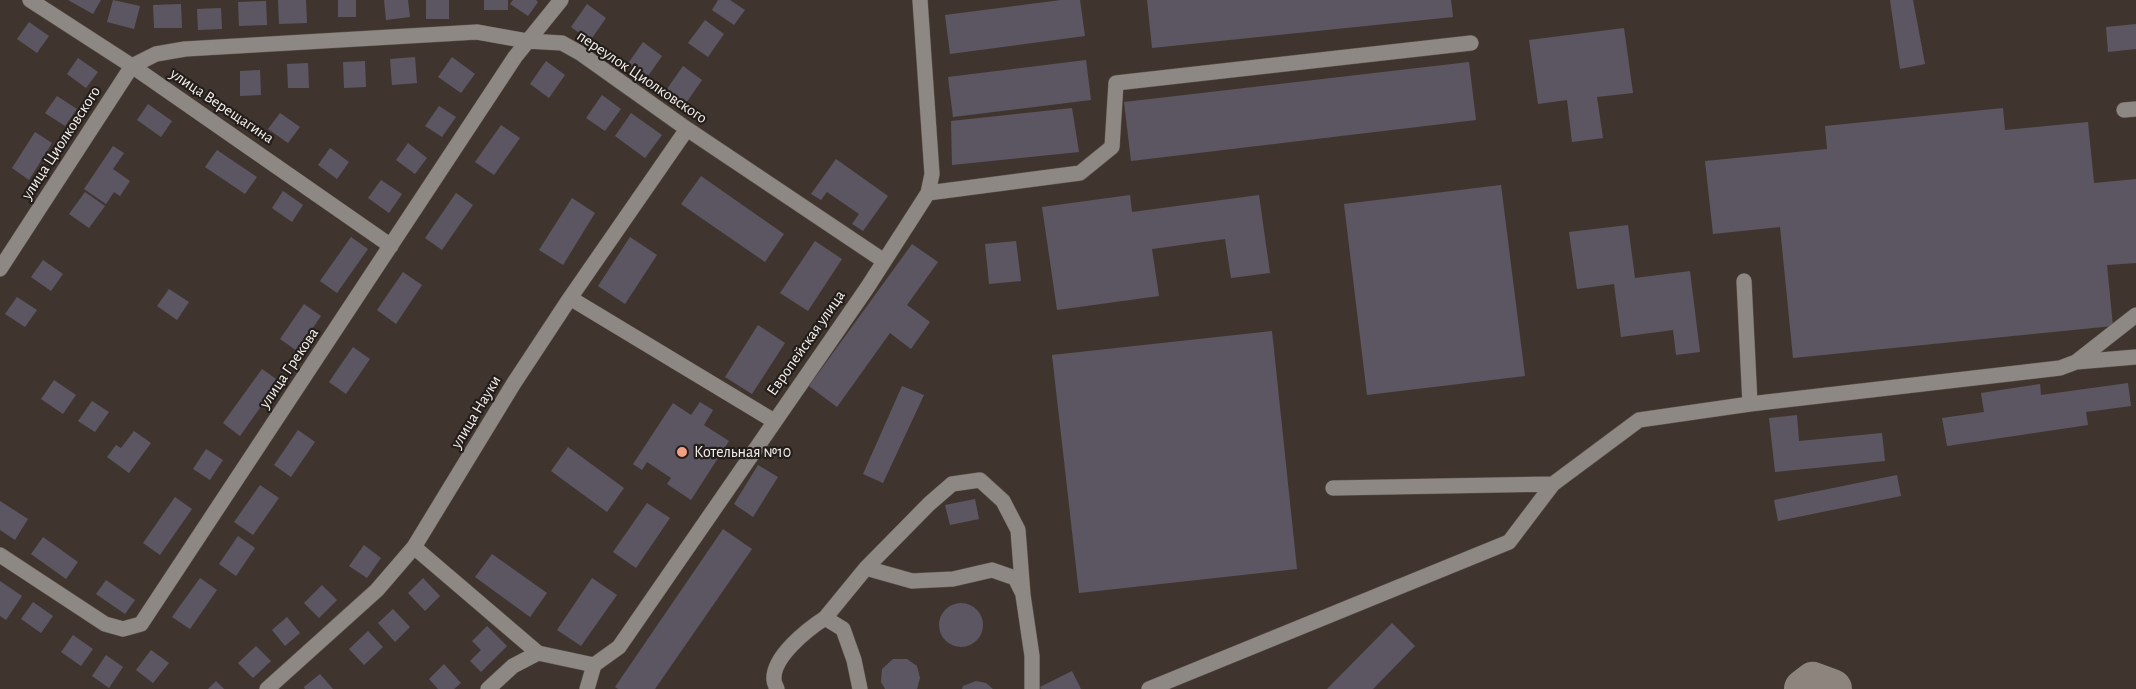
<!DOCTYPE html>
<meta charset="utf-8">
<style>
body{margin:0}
canvas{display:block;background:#40352e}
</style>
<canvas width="2136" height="689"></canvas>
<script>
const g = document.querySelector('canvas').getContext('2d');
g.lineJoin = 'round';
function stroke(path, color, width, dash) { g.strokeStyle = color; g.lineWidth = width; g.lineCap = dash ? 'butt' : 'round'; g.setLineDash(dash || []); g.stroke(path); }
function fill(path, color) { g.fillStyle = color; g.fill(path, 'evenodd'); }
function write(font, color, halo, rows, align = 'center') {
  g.font = font + ' "Alegreya Sans",sans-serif'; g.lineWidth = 4.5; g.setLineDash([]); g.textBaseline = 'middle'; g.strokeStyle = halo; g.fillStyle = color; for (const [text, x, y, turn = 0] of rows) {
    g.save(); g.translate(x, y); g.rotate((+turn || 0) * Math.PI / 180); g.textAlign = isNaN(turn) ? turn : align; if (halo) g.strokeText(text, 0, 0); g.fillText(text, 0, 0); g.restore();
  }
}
stroke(new Path2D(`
 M1804 689 1813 682 1832 689`), '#8e847e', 40);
fill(new Path2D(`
 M68 0H101L93 14Z
 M113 0 140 6 134 29 107 22Z
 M278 0H306L307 23 279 24Z
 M338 0H356V17H338Z
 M384 0H408L410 17 386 20Z
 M426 0H449V19H426Z
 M484 0H508V10H484Z
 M513 0H536L538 2 528 16 510 4Z
 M718 0H730L745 10 734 25 712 10Z
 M1061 0H1080L1085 36 950 54 945 15Z
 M1147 0H1451L1453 17 1152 48Z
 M1890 0H1913L1925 64 1900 69Z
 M266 1 267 25 239 26 238 2Z
 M181 4 182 28H154L153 5Z
 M587 4 606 18 590 41 571 27Z
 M221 8 222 29 198 30 197 9Z
 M705 20 724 34 708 57 688 43Z
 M29 22 49 36 37 53 17 39Z
 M2136 24V49L2108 52 2106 27Z
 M1624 28 1633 93 1597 97 1603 138 1572 142 1567 100 1538 104 1529 40Z
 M643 42 662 56 646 79 627 65Z
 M415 57 417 83 392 85 390 59Z
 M452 57 475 74 461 93 438 77Z
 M78 58 98 72 86 88 67 74Z
 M1086 60 1091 100 953 117 948 77Z
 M365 61 366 87 344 88 343 62Z
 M546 61 565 75 549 98 530 84Z
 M1469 62 1476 120 1131 161 1124 102Z
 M308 63 309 88H288L287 64Z
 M683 66 702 80 686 103 667 89Z
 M260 70 261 95 240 96V71Z
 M602 95 621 109 605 131 586 118Z
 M57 96 77 109 65 126 45 113Z
 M148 104 172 121 161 137 137 120Z
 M439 106 456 117 442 137 425 126Z
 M1072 108 1079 152 952 165 951 121Z
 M2003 108 2005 130 2088 122 2094 183 2136 179V263L2107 265 2113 326 1793 358 1780 227 1713 234 1705 161 1827 149 1825 126Z
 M280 113 300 127 288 143 268 129Z
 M631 113 662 135 645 158 615 136Z
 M501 125 520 138 494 175 475 162Z
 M35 132 52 143 29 180 12 168Z
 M408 143 427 158 415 174 396 160Z
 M113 146 124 153 113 169 130 181 120 196 114 192 106 204 84 189Z
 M330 148 349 162 337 179 318 165Z
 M217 150 257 177 245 194 205 167Z
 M836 159 888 196 863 231 852 224 859 214 827 192 821 200 811 194Z
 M701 176 784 234 765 262 681 204Z
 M381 180 402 194 389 213 368 198Z
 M1501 185 1525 376 1367 395 1344 204Z
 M283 191 303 205 292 222 272 208Z
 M85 192 105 206 89 228 69 214Z
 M456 193 473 205 442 250 425 238Z
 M1130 195 1132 212 1259 195 1270 273 1231 278 1225 239 1152 249 1159 296 1057 310 1042 207Z
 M572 198 595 213 563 265 539 250Z
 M1628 225 1635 278 1690 271 1700 352 1676 355 1673 330 1621 337 1614 284 1577 289 1569 232Z
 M351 237 368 249 337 293 320 281Z
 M630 237 657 255 625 304 598 286Z
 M815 241 842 259 808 311 780 293Z
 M1016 241 1021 281 989 284 985 244Z
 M912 244 938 262 907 305 930 322 911 349 890 333 837 407 809 386Z
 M43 260 63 274 51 291 31 277Z
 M403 272 422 285 396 324 377 310Z
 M169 289 189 302 177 320 157 306Z
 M17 297 37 310 25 327 5 314Z
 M304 304 321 316 297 351 280 339Z
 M758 325 785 343 752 394 725 377Z
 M1272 331 1297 569 1079 593 1052 355Z
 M353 347 370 359 346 394 329 382Z
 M262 369 279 381 240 436 223 423Z
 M54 380 76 395 63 414 41 399Z
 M2128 383 2131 406 2086 412 2088 425 1947 446 1942 418 1984 412 1981 393 2040 384 2041 395Z
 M902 386 924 395 883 483 863 474Z
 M92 401 109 412 95 432 78 421Z
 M700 402 713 410 704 425 729 441 691 500 667 484 671 478 647 462 642 470 633 464 673 403 691 415Z
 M1797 415 1799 441 1882 433 1885 461 1775 472 1769 418Z
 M298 430 315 442 291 477 274 465Z
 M134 431 151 443 129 473 107 457 116 445 121 448Z
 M568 447 624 488 607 512 551 471Z
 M206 449 223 460 210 480 193 469Z
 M758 465 778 477 753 517 734 504Z
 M1897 475 1901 496 1778 521 1774 500Z
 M260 485 279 498 253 535 234 522Z
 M175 497 192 509 160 555 143 543Z
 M975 499 979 519 950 525 945 505Z
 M0 501 28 519 15 540 0 530Z
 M647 503 670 518 636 568 613 552Z
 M723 529 752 549 655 689H618L615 687Z
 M238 536 255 548 236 576 219 564Z
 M43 537 78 562 66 579 31 554Z
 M364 545 381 558 367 578 349 566Z
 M492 554 547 593 530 617 475 577Z
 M200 578 217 590 190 629 172 617Z
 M423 578 440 596 425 611 408 593Z
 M592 578 617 595 581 646 557 630Z
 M106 580 135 600 125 614 96 594Z
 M0 581 22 596 6 620 0 616Z
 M322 585 337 600 319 618 304 603Z
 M33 602 53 616 41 633 21 619Z
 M939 625a22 22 0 1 1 44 0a22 22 0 1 1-44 0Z
 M393 609 410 627 395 642 378 623Z
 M287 617 300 633 285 646 272 630Z
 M1392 623 1415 646 1373 689H1327Z
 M487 626 507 646 481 672 470 661 481 650 472 641Z
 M368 631 383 647 364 665 349 649Z
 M73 635 93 649 81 666 61 652Z
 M256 646 271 661 253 678 238 663Z
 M151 650 169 663 153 683 136 670Z
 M106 655 123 667 109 688 92 676Z
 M893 659H907L917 666 920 678 917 689H885L881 682 882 669Z
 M444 664 461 683 454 689H438L429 679Z
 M1072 671 1081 689H1041L1040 687Z
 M320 674 333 689H305L304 687Z
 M216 681 224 689H208Z
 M976 681 986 683 993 689H962L963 686Z`), '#5b5662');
const minor = new Path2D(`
 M30 0 132 66 391 246
 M2124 110 2136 109
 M928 193 1080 173 1112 147 1116 83 1471 43
 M0 269 132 66 156 54 185 49 477 32 527 41 562 43 580 53 687 129 884 261
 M570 298 774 421
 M2076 362 2136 357
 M1750 404 2060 368 2076 362 2136 315
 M1553 484 1639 420 1750 404 1744 281
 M414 547 538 653
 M0 555 105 624 123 629 141 624 515 57 561 0
 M866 568 912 581 953 579 992 570 1015 578 1022 592
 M825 618 866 568 929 504 952 484 980 480 1003 501 1018 530 1023 595 1032 656V689
 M267 689 377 590 414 547 514 383 570 298 687 129
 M488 689 513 666 538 653 594 665 619 647 867 288 928 193 932 174 920 0
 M587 689 594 665
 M777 689C776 686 774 683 774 680 772 657 808 629 825 618L843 629 854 660 860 689
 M1149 689 1509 542 1553 484 1333 488`);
stroke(minor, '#5d534c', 16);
stroke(minor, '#8d8884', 15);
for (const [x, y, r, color] of [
 [682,452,6,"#f39f83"]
]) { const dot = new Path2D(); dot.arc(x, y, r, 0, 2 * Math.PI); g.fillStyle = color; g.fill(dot); stroke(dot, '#231e1b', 2); }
write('16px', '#f8f1ec', '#231e1b', [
 ["переулок Циолковского",642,77,34],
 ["улица Верещагина",222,106,34],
 ["улица Циолковского",61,143,-57],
 ["Европейская улица",806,343,-55],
 ["улица Грекова",289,368,-56],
 ["улица Науки",476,412,-59]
]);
write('16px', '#f8f1ec', '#231e1b', [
 ["Котельная №10",694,452]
], 'left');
</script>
